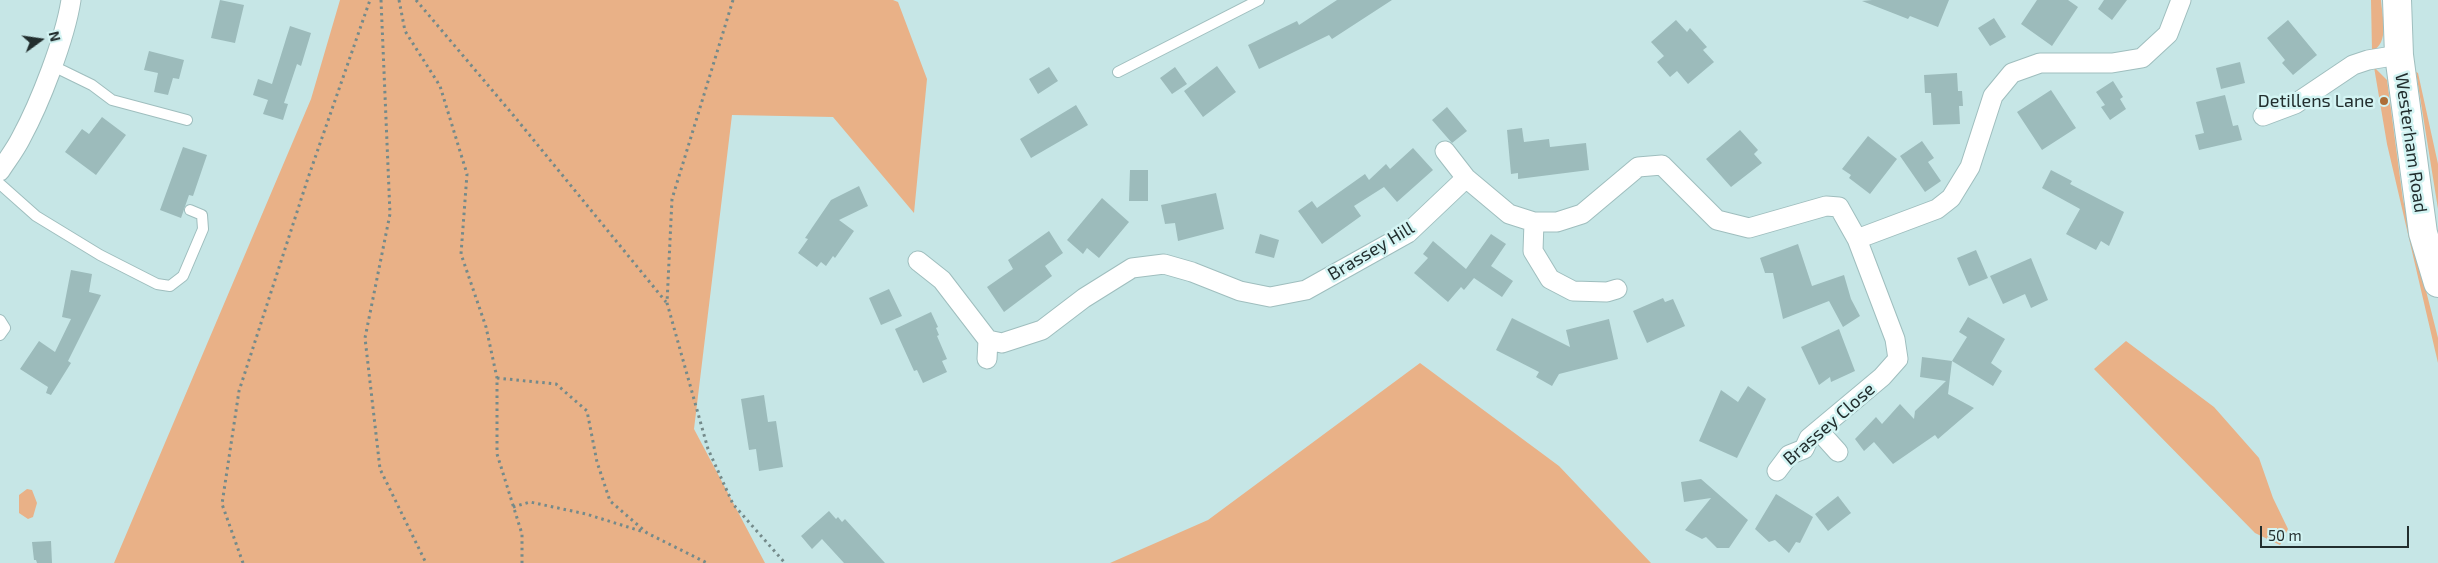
<!DOCTYPE html>
<style>
body{margin:0}
#map{position:relative;width:2438px;height:563px;overflow:hidden;background:#c6e6e6;font-family:"Exo 2",sans-serif}
canvas{display:block}
.north{position:absolute;left:15px;top:15px;width:50px;height:50px;-webkit-text-stroke:4px #d3f4f3;paint-order:stroke;rotate:76deg;font-size:14px;font-weight:700;line-height:20px;text-align:center;color:#222e2e}
.north::after{content:'';display:block;margin:auto;width:18px;height:22px;background:#222e2e;clip-path:polygon(50% 0,100% 100%,50% 72%,0 100%)}
.scale{position:absolute;left:2260px;top:526px;width:149px;height:22px;box-sizing:border-box;border:2px solid #222e2e;border-top:0;padding-left:6px;font-size:15px;line-height:18px;white-space:nowrap;color:#222e2e;-webkit-text-stroke:4px #d3f4f3;paint-order:stroke}
</style>
<div id="map">
<canvas width="2438" height="563"></canvas>
<div class="north">N</div>
<div class="scale">50 m</div>
</div>
<script>
const g = document.querySelector('canvas').getContext('2d');
g.lineJoin = 'round';
function fill(path, color) { g.fillStyle = color; g.fill(path, 'evenodd'); }
function stroke(path, color, width, dash) { g.strokeStyle = color; g.lineWidth = width; g.lineCap = dash ? 'butt' : 'round'; g.setLineDash(dash || []); g.stroke(path); }
function write(font, color, halo, rows, align = 'center') {
  g.font = font + ' "Exo 2",sans-serif'; g.lineWidth = 5; g.setLineDash([]); g.textBaseline = 'middle'; g.strokeStyle = halo; g.fillStyle = color; for (const [text, x, y, turn = 0] of rows) {
    g.save(); g.translate(x, y); g.rotate((+turn || 0) * Math.PI / 180); g.textAlign = isNaN(turn) ? turn : align; if (halo) g.strokeText(text, 0, 0); g.fillText(text, 0, 0); g.restore();
  }
}
fill(new Path2D(`
 M340 0H893L898 2 927 79 914 213 833 117 732 115 694 429 765 563H114L311 99Z
 M2371 0H2381C2382 16 2390 43 2372 51Z
 M2374 67 2387 80 2403 200 2438 338V363L2387 144Z
 M2416 72 2418 73 2438 164V209Z
 M2126 341 2214 407 2259 458 2273 498 2288 529 2280 545 2255 533 2094 369Z
 M1420 363 1559 466 1651 563H1110L1208 520Z
 M27 489 32 490 37 503 33 517 28 519 19 513V495Z`), '#e9b187');
fill(new Path2D(`
 M220 0 244 5 235 43 211 38Z
 M1337 0H1392L1332 39 1329 35 1259 69 1248 45 1297 21 1299 25Z
 M1872 0H1949L1938 27 1910 16 1908 19 1862 1Z
 M2037 0H2068L2078 7 2052 46 2021 24Z
 M2104 0H2127L2112 20 2098 9Z
 M1994 18 2006 37 1990 46 1978 28Z
 M1676 20 1687 32 1690 28 1707 47 1703 50 1714 62 1688 84 1677 71 1670 77 1657 62 1664 56 1651 42Z
 M2288 20 2317 55 2293 75 2282 63 2285 60 2267 38Z
 M290 26 311 33 301 66 297 64 284 103 288 104 283 120 263 114 268 100 253 95 258 79 272 84Z
 M149 51 184 60 179 79 173 78 168 95 154 92 158 73 144 70Z
 M2240 62 2245 83 2221 89 2216 68Z
 M1217 66 1236 92 1203 117 1184 91Z
 M1049 67 1058 81 1038 94 1029 79Z
 M1175 67 1187 84 1172 94 1160 78Z
 M1957 73 1958 91H1962L1963 106H1959L1960 124 1933 125 1931 93H1925L1924 75Z
 M2113 81 2123 97 2120 99 2126 109 2110 120 2101 107 2105 105 2096 92Z
 M2051 90 2076 128 2042 150 2017 112Z
 M2225 95 2233 126 2238 125 2242 140 2199 150 2195 135 2204 133 2196 102Z
 M1076 105 1088 125 1031 158 1020 139Z
 M1447 107 1467 131 1452 143 1432 120Z
 M102 117 126 135 96 175 65 152 82 129 89 134Z
 M1522 128 1524 142 1549 139 1550 147 1586 143 1589 170 1518 179V173L1511 174 1507 130Z
 M1740 130 1758 150 1754 154 1762 163 1731 187 1706 159Z
 M1868 136 1897 159 1870 194 1849 178 1851 175 1842 169Z
 M1922 141 1934 158 1928 162 1941 181 1925 192 1900 156Z
 M183 147 207 155 193 196 189 195 181 218 160 210Z
 M1413 148 1433 170 1397 202 1384 187 1354 206 1361 216 1322 244 1298 211 1312 201 1317 208 1365 174 1369 180 1386 164 1390 169Z
 M1130 170H1148V201H1129Z
 M2051 170 2072 181 2070 184 2124 212 2109 246 2101 241 2096 250 2066 234 2080 209 2042 188Z
 M859 186 868 206 839 220 854 231 835 258 833 256 826 266 821 262 817 267 798 253 808 239 805 238 831 200Z
 M1216 193 1224 229 1178 241 1175 223 1165 224 1161 205Z
 M1102 198 1129 222 1099 258 1087 248 1083 254 1067 240Z
 M1049 231 1063 253 1045 266 1052 276 1004 312 987 287 1013 269 1008 260Z
 M1260 234 1279 240 1274 258 1255 253Z
 M1491 234 1506 244 1491 266 1513 281 1502 297 1474 278 1464 290 1461 287 1448 302 1414 273 1428 258 1423 254 1433 241 1466 269Z
 M1798 244 1812 286 1844 275 1851 299 1860 316 1843 327 1829 301 1783 319 1773 273H1765L1760 258Z
 M1976 250 1988 278 1969 286 1957 258Z
 M2031 258 2048 300 2031 308 2025 294 2003 304 1990 276Z
 M71 270 92 274 89 292 101 295 68 361 71 363 51 395 46 393 48 387 20 369 39 341 55 352 71 319 62 317Z
 M889 289 902 316 881 325 869 298Z
 M1663 298 1665 302 1673 299 1685 326 1647 343 1633 311Z
 M931 312 938 327 936 328 939 335 937 336 947 359 942 361 947 372 923 383 917 370 914 371 895 329Z
 M1968 317 2005 339 1991 363 2002 371 1993 386 1952 361 1967 337 1959 332Z
 M1512 318 1570 347 1566 330 1609 319 1618 359 1559 374 1552 386 1536 377 1539 372 1496 350Z
 M1839 329 1855 371 1831 382 1830 377 1819 385 1801 347Z
 M1922 357 1952 361 1948 394 1974 408 1938 439 1935 435 1893 464 1874 442 1864 451 1855 439 1876 417 1882 424 1900 404 1914 419 1915 411 1946 381 1920 377Z
 M1748 386 1766 399 1737 458 1699 441 1721 390 1738 402Z
 M764 395 768 422 776 421 783 467 759 471 756 449 749 450 741 399Z
 M1701 479 1748 520 1729 548H1717L1706 537 1702 539 1685 530 1711 498 1684 502 1681 482Z
 M1776 494 1813 517 1800 543 1796 542 1789 553 1775 540 1769 542 1755 529Z
 M1838 496 1851 513 1828 531 1815 514Z
 M829 511 836 519 838 517 842 522 845 519 885 563H844L822 539 812 549 801 536Z
 M51 541 52 563H37L36 560H34L32 542Z`), '#9cbbbb');
const lane = new Path2D(`
 M51 65 92 85 112 100 187 120
 M1118 72 1259 0
 M0 184 36 216 100 255 157 284 170 286 183 276 203 229 202 215 190 210
 M0 320 5 328 0 335`);
const street = new Path2D(`
 M2263 116 2295 104 2353 65 2368 60 2399 55
 M1445 151 1466 178
 M0 171C7 160 15 150 21 138 40 103 65 39 71 0
 M1534 222 1533 251 1550 279 1573 291 1607 292 1617 289
 M918 261 942 280 988 340 1002 343 1042 330 1084 298 1132 268 1164 264 1192 272 1240 291 1270 297 1306 290 1408 233 1466 178 1509 214 1534 222H1557L1582 214 1638 167 1662 165 1717 220 1749 228 1826 206 1839 207 1857 239 1937 209 1951 198 1970 167 1993 96 2012 73 2040 63H2112L2142 58 2168 34 2181 0
 M987 359 988 340
 M1819 431 1838 452
 M1777 471 1789 455 1804 449 1809 438 1882 377 1898 359 1895 339 1857 239`);
const primary = new Path2D(`
 M2397 0 2399 55 2423 233 2438 283`);
stroke(lane, '#9fbebe', 12);
stroke(street, '#9fbebe', 21);
stroke(primary, '#9fbebe', 30);
stroke(new Path2D(`
 M381 0 390 214 365 338 380 469 426 563
 M399 0 405 31 440 86 467 174 461 254 486 327 497 378V454L522 534V563
 M416 0 514 116 666 302
 M733 0 672 199 667 303 708 449 733 504 785 563
 M497 378 556 384 587 411 597 462 610 501 647 533 707 563
 M513 507 530 502 586 514 644 532
 M243 563 222 504 239 391 308 178 370 0`), '#748a8a', 3, [2.5, 4]);
stroke(lane, '#fff', 10);
stroke(street, '#fff', 19);
stroke(primary, '#fff', 28);
for (const [x, y, r, color] of [
 [2384,101,5,"#ad6d36"]
]) { const dot = new Path2D(); dot.arc(x, y, r, 0, 2 * Math.PI); g.fillStyle = color; g.fill(dot); stroke(dot, '#d3f4f3', 2); }
write('18px', '#222e2e', '#d3f4f3', [
 ["Detillens Lane",2374,101]
], 'right');
write('18px', '#222e2e', '#d3f4f3', [
 ["Westerham Road",2411,143,82],
 ["Brassey Hill",1371,251,-31],
 ["Brassey Close",1829,424,-41]
]);
</script>
